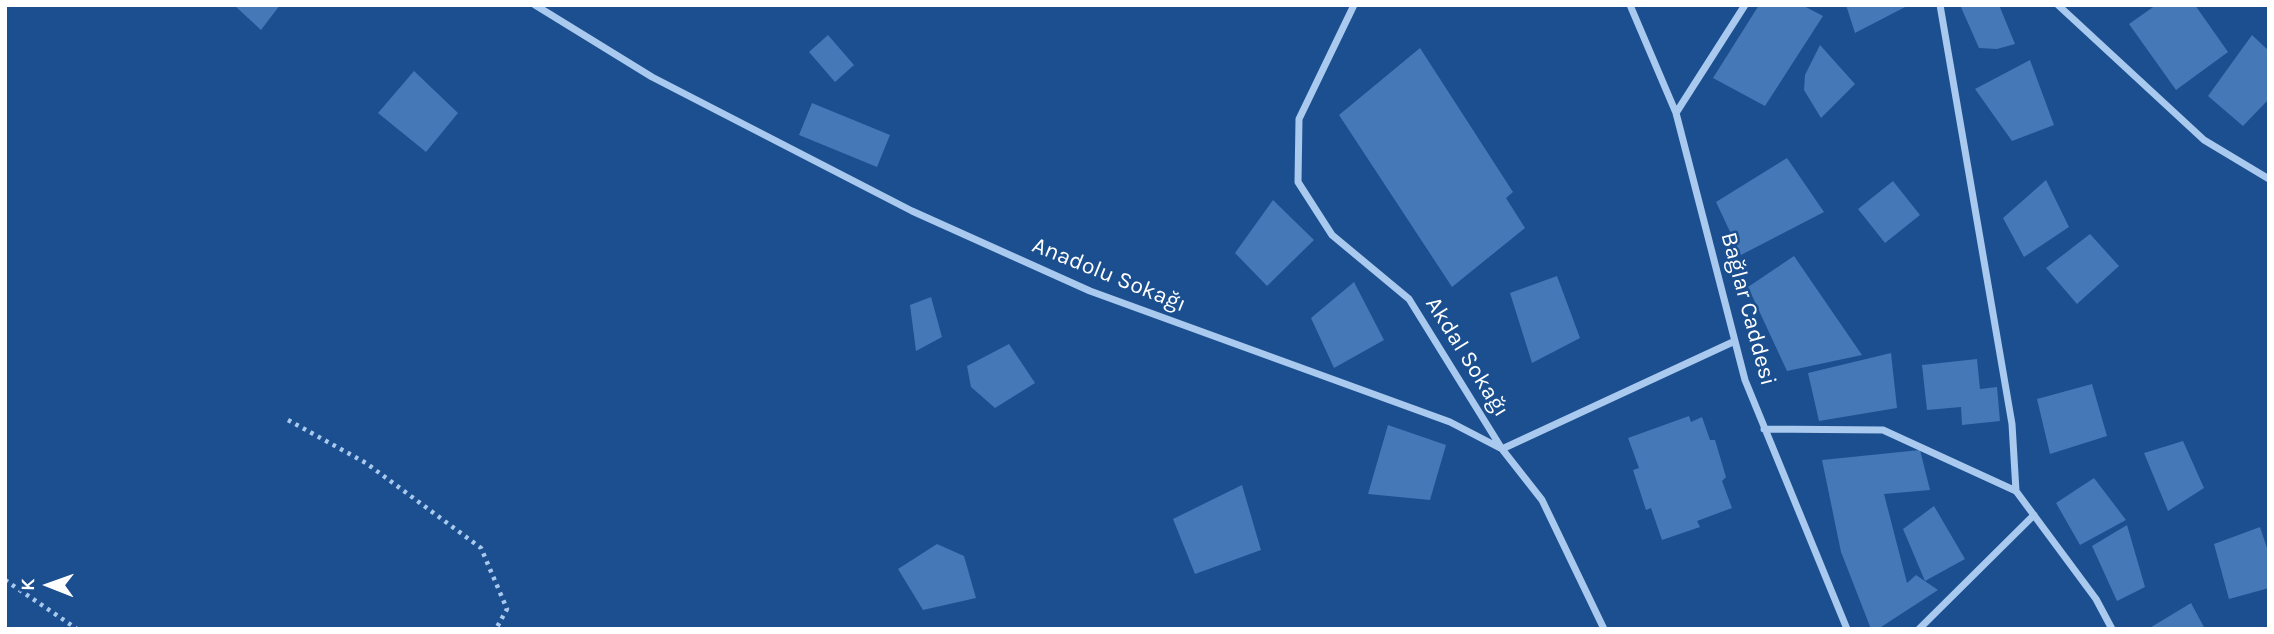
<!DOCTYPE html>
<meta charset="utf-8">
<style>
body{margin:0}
#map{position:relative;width:2274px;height:634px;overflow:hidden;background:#1b4f8f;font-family:Karla,sans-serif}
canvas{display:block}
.frame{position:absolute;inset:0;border:7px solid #fff;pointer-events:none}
.north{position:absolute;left:14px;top:550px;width:70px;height:70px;-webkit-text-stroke:5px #1b4f8f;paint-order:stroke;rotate:271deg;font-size:19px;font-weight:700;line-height:28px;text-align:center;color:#fff}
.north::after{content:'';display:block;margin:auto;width:24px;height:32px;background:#fff;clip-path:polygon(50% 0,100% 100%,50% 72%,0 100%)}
</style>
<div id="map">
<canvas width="2274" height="634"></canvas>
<div class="frame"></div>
<div class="north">K</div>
</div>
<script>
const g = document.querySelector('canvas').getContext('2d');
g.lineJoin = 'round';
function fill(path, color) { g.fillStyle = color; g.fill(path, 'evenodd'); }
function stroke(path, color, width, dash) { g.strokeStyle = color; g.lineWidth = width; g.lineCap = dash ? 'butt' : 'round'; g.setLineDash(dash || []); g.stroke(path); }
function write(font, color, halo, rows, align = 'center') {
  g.font = font + ' Karla,sans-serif'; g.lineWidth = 5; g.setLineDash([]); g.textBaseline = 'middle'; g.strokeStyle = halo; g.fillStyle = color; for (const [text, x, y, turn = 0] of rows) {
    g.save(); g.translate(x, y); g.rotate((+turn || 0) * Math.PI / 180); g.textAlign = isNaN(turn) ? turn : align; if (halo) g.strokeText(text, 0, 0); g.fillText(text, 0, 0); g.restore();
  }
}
fill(new Path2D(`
 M234 5H280L261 30Z
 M1759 5H1802L1823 16 1765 106 1713 78Z
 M1846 5H1909L1855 33Z
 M1960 5H1999L2015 44 1997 49 1979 48Z
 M2156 5H2195L2228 52 2176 90 2129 24Z
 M828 35 854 65 835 82 809 52Z
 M2252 35 2269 51V99L2243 126 2208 96Z
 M1820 45 1855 84 1821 118 1804 90 1805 75Z
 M1420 48 1513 192 1506 198 1525 228 1452 287 1339 115Z
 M2030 60 2054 125 2012 141 1975 89Z
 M414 71 458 113 426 152 378 113Z
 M812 103 890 135 877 167 799 135Z
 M1787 158 1824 212 1741 255 1716 202Z
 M2046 180 2069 227 2024 257 2003 218Z
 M1893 181 1920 215 1885 243 1858 209Z
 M1273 200 1314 240 1267 286 1235 253Z
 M2090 234 2119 266 2077 304 2046 268Z
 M1794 256 1862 355 1787 371 1748 287Z
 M1557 276 1580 338 1532 363 1510 293Z
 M1354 282 1384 340 1334 368 1311 318Z
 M931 297 942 337 916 351 910 305Z
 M1009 344 1035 383 995 408 971 387 967 366Z
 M1891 353 1897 408 1819 421 1808 373Z
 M1977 359 1980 389 1997 387 2000 421 1962 425 1961 407 1927 410 1922 365Z
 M2092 384 2107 436 2050 454 2037 399Z
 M1689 416 1691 422 1702 417 1710 440H1715L1726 477 1722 481 1732 508 1697 521 1700 527 1662 540 1651 508 1646 510 1633 470 1639 468 1628 438Z
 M1388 425 1446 445 1430 500 1368 494Z
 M2183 441 2204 488 2168 511 2144 453Z
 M1920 450 1930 490 1884 494 1907 583 1916 575 1938 590 1878 629H1871L1841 552 1822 460Z
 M2094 478 2126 520 2080 545 2056 503Z
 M1242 485 1261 550 1195 574 1173 519Z
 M1934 506 1965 559 1925 581 1903 529Z
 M2127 525 2145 587 2117 601 2092 546Z
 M2260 527 2269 554V588L2229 599 2214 544Z
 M937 544 964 556 976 598 923 610 898 569Z
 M2191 603 2205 629H2148Z`), '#4478b7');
stroke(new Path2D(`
 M288 420 366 463 481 548 507 609 496 629
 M5 580 77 629`), '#a9c9ee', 4.5, [3.5, 5]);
stroke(new Path2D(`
 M535 5 652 77 912 211 1090 291 1450 422 1502 449 1542 500 1604 629
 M1354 5 1299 119 1298 182 1332 235 1409 299 1502 449 1735 341
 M1630 5 1676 113
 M1745 5 1676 113 1745 380 1847 629
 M1940 5 2012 424 2016 491
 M2058 5 2204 140 2269 179
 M1764 429 1883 430 2016 491 2096 599 2112 629
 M1919 629 2034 515`), '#a9c9ee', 7);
write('23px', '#fff', '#1b4f8f', [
 ["Anadolu Sokağı",1109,275,22],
 ["Bağlar Caddesi",1748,309,75],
 ["Akdal Sokağı",1467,357,58]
]);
</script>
